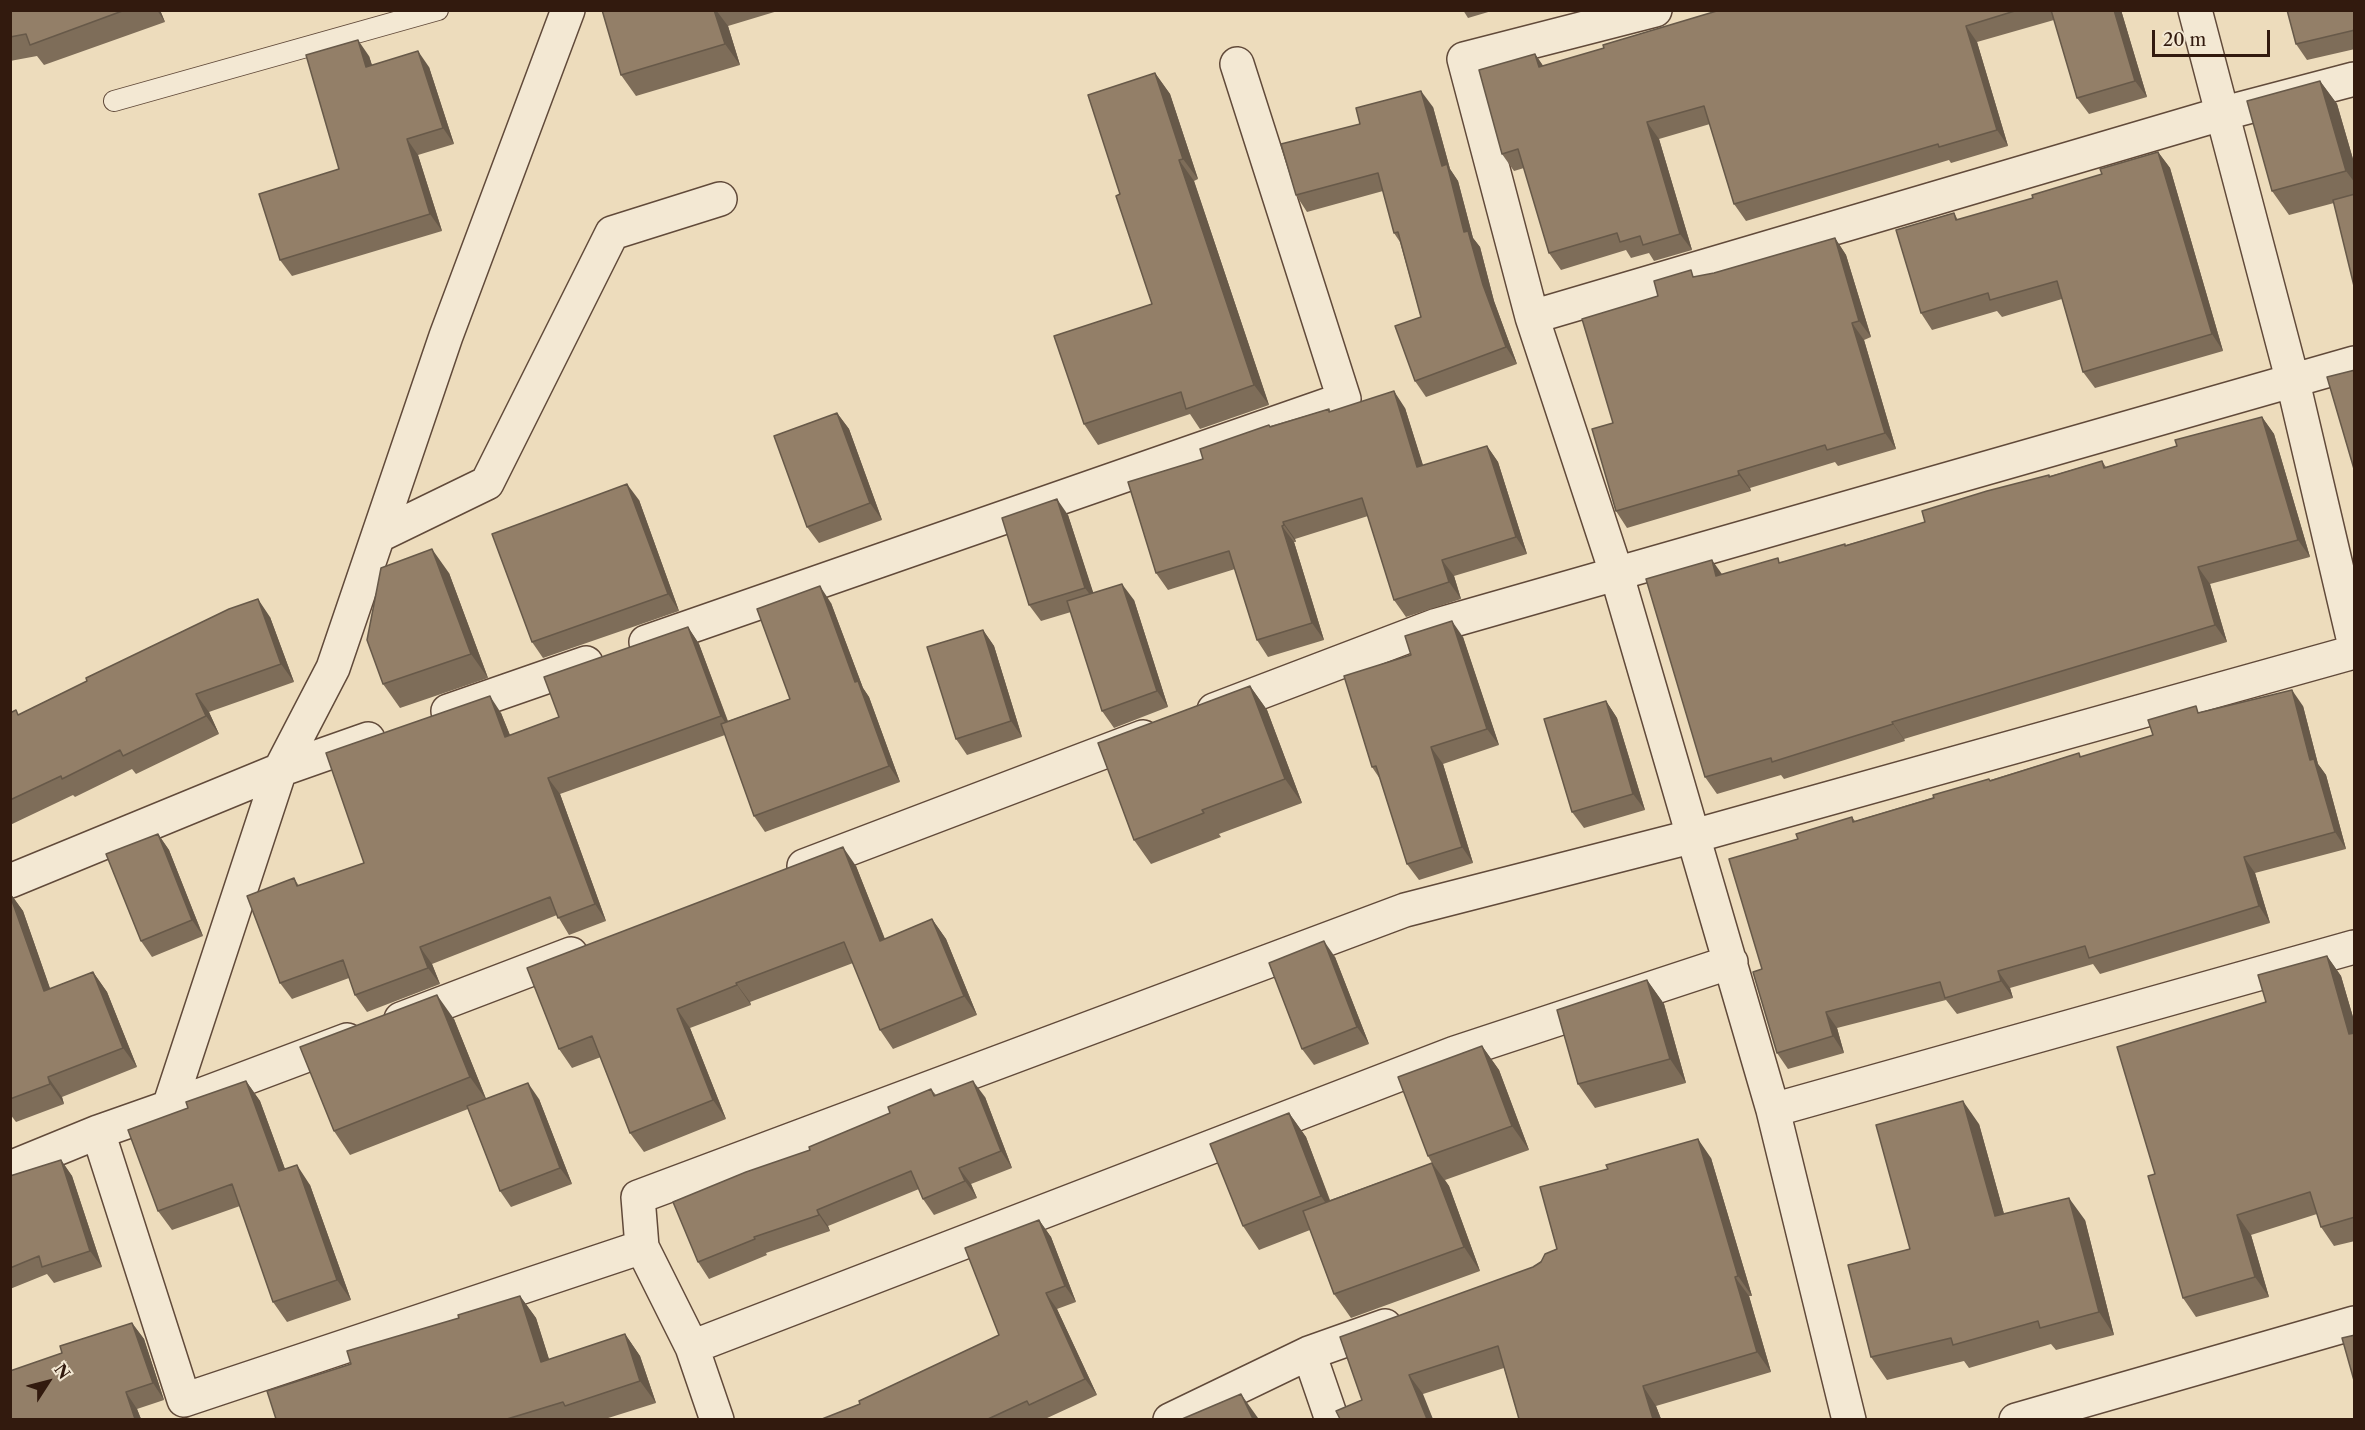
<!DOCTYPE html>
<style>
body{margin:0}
#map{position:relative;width:2365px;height:1430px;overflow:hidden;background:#eddcbc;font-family:"Libre Caslon Text",serif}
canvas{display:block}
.frame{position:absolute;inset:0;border:12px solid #321a0e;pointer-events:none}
.north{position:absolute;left:18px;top:1352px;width:60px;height:60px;-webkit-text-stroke:4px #f3e8d3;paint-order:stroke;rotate:54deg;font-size:16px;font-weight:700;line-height:24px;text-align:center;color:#321a0e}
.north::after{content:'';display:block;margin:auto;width:21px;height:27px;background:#321a0e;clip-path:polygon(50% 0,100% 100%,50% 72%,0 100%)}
.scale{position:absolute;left:2152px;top:30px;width:118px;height:27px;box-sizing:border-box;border:3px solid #321a0e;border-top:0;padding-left:8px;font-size:18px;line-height:21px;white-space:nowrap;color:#321a0e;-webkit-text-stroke:4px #f3e8d3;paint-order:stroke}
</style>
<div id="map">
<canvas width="2365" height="1430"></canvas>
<div class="frame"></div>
<div class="north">N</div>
<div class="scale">20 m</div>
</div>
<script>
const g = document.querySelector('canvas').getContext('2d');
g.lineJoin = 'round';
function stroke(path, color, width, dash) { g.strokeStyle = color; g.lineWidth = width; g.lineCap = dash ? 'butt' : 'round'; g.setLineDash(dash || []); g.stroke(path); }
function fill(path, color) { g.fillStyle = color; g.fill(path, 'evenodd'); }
const service = new Path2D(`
 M114 101 438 10`);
const minor = new Path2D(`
 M1655 10 1464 59 1532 317 1616 572 1773 1110 1849 1420
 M2195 10 2293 382 2354 642
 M1532 317 2221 114 2354 79
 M380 535 487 483 612 233 720 199
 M646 642 1344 399 1237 64
 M1214 710 1437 625 2354 363
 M448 711 586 663
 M804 866 1143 737
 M10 881 280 770 368 739
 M401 1019 571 954
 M169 1107 347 1040
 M1773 1110 2354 947
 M98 1132 184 1400 642 1247 638 1197 1405 910 1694 836 2354 652
 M10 1168 98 1132 169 1107 280 770 333 668 446 336 568 10
 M642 1247 692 1347 717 1420
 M692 1347 1455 1053 1731 962
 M1309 1353 1332 1420
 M1170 1420 1309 1353 1385 1326
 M2016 1420 2354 1323`);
stroke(service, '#614a3a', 22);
stroke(minor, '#614a3a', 36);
stroke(service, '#f3e8d3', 20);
stroke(minor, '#f3e8d3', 33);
fill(new Path2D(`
 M10 10H160L165 22 44 65 37 56 10 61Z
 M602 10H781L728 26 740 65 636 96 621 75Z
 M1463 10H1495L1468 18Z
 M1720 10H2121L2147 97 2089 114 2077 98 2054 20 1977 42 2008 146 1951 163 1949 160 1746 221 1734 204 1710 124 1659 139 1692 250 1654 261 1649 253 1631 258 1626 250 1561 270 1549 253 1524 168 1514 171 1502 154 1535 54 1543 66 1604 48Z
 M2355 10V49L2307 60 2296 44Z
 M369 56 372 65 429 67 454 144 418 155 442 231 292 276 280 260 339 169Z
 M1155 73 1170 94 1198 179 1194 181 1269 405 1200 429 1190 414 1098 445 1084 424 1152 304 1120 194Z
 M2320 81 2337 104 2355 166V287L2334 203 2289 215 2272 191Z
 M1433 107 1450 169 1458 181 1473 238 1480 247 1494 301 1517 364 1426 397 1415 381 1421 317 1400 242 1394 233 1383 191 1307 212 1296 195Z
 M2158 152 2170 168 2223 351 2095 388 2083 372 2062 299 2002 317 1997 311 1932 330 1921 313 1954 213 1958 220 2033 198 2102 174Z
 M1835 238 1846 255 1871 337 1864 340 1896 449 1838 466 1835 462 1750 488 1751 491 1627 528 1616 511 1613 423 1696 277 1714 273Z
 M1405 408 1423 466 1487 446 1498 462 1527 554 1454 576 1461 599 1406 617 1394 600 1368 516 1295 539 1296 542H1294L1324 640 1268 657 1257 640 1235 569 1168 590 1156 573 1203 459 1270 426 1329 409 1330 411Z
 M837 413 849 429 882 520 819 543 807 527Z
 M2262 417 2274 434 2310 557 2210 584 2227 642 1904 739 1905 741 1784 779 1781 775 1717 794 1705 777 1781 562 1846 545 1925 522 2049 475 2050 476 2102 461 2106 467 2177 446Z
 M639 500 679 611 543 658 532 642Z
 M1068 515 1093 593 1134 600 1168 707 1114 728 1102 711 1071 612 1041 621 1029 605Z
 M449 573 488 678 400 708 383 684Z
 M831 603 863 688 869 697 900 782 765 832 754 816 725 735 560 794 606 921 569 935 557 915 432 964 440 984 367 1012 355 995 349 978 292 999 280 983 294 878 299 886 364 863 501 713 510 735 559 717 688 627 699 644 728 721 790 699Z
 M270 617 294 682 209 712 219 734 136 774 132 769 75 797 73 795 10 825V713L16 710 18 715Z
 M983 630 994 646 1022 737 967 755 956 739Z
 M1463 637 1499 745 1443 764 1473 863 1419 880 1407 864 1380 779 1372 767 1411 655Z
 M1250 686 1267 710 1302 803 1219 834 1221 837 1151 864 1134 840Z
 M1606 701 1617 718 1645 810 1584 828 1572 812Z
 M2303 706 2318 764 2326 775 2346 849 2255 873 2270 923 2100 974 2093 964 2010 988 2013 998 1957 1014 1946 1000 1837 1028 1844 1053 1788 1069 1777 1053 1762 969 1798 839 1852 817 1855 821 2079 753 2081 757 2153 735 2200 712Z
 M158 834 169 850 203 936 152 957 141 941Z
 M856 866 885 939 932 919 946 939 977 1015 893 1049 880 1030 853 963 750 1002 751 1005 690 1028 726 1119 644 1152 630 1133 601 1057 572 1068 559 1049Z
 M10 893 23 911 50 989 93 972 107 992 137 1067 62 1097 64 1104 16 1122 10 1114Z
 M2327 956 2341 976 2355 1024V1241L2334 1246 2321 1227 2317 1214 2251 1235 2269 1297 2196 1317 2183 1298 2155 1174 2266 1002Z
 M1335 957 1369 1044 1314 1065 1302 1049Z
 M1647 980 1664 1004 1686 1083 1595 1108 1578 1084Z
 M454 1019 486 1099H539L572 1184 511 1207 500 1191 468 1109 350 1155 334 1131Z
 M1482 1046 1499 1070 1529 1150 1445 1180 1449 1186 1480 1271 1351 1318 1334 1294 1310 1230 1259 1250 1243 1226 1289 1113 1306 1137 1330 1200 1432 1163 1428 1156Z
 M246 1081 260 1101 285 1169 310 1185 351 1300 287 1322 273 1302 240 1206 172 1230 158 1211 188 1108Z
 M931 1089 936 1095 985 1097 1012 1168 971 1184 977 1198 934 1215 923 1199 919 1189 828 1226 830 1231 766 1253 767 1255 709 1279 698 1262 810 1150 890 1113Z
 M1979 1124 2004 1214 2085 1220 2114 1335 2056 1350 2051 1344 1969 1368 1964 1361 1887 1380 1871 1357 1910 1249Z
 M1711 1158 1752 1296H1749L1771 1372 1656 1406 1661 1419H1519L1504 1368 1423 1394 1362 1400 1533 1267 1557 1249Z
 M61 1160 72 1176 102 1267 54 1283 47 1274 10 1289V1176Z
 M1039 1220 1051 1237 1076 1302 1057 1309 1097 1395 1045 1419H1039L1038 1418 1034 1419H822L860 1404 999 1335Z
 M520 1296 536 1318 549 1360 625 1334 640 1356 656 1403 605 1419H276L351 1364 459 1318Z
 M132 1323 144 1339 164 1400 137 1409 141 1419H10L62 1353Z`), '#7e6d59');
fill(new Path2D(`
 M157 10H160L165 22Z
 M714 10H716L728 26 740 65 725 44Z
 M2114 10H2121L2147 97 2135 81Z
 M1966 26 1977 42 2008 146 1997 130Z
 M358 40 369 56 378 84 366 67Z
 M418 51 429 67 454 144 443 128Z
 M1535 54 1546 70 1539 67Z
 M1155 73 1170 94 1198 179 1183 159Z
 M2320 81 2337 104 2355 166V183L2346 171Z
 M1421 91 1433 107 1450 169 1458 181 1473 238 1480 247 1494 301 1517 364 1506 347 1464 232 1442 166Z
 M1647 122 1659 139 1692 250 1680 234Z
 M407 139 418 155 442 231 430 214Z
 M2158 152 2170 168 2223 351 2212 334Z
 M1179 160 1194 181 1269 405 1254 385Z
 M1835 238 1846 255 1871 337 1859 321Z
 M1852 323 1864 340 1896 449 1885 433Z
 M1394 391 1405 408 1429 484 1417 467Z
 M837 413 849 429 882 520 870 503Z
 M2262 417 2274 434 2310 557 2298 540Z
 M1487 446 1498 462 1527 554 1516 537Z
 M1738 471 1750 488 1751 491 1739 475Z
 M627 484 639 500 679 611 668 594Z
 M1057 499 1068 515 1097 604 1085 588Z
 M1283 522 1295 539 1296 542 1284 525Z
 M1282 526 1294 542 1324 640 1312 623Z
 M432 549 449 573 488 678 471 654Z
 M1442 560 1454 576 1461 599 1449 582Z
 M1712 560 1724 577 1716 576Z
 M2198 567 2210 584 2227 642 2215 625Z
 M1122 584 1134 600 1168 707 1157 691Z
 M820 586 831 603 863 688 869 697 900 782 889 766 855 682Z
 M258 599 270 617 294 682 281 664Z
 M1452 621 1463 637 1499 745 1487 729Z
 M688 627 699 644 732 733 721 716Z
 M983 630 994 646 1022 737 1011 721Z
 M1250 686 1267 710 1302 803 1285 779Z
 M2292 690 2303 706 2318 764 2326 775 2346 849 2335 832 2310 760Z
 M196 694 209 712 219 734 206 716Z
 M490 696 501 713 517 753 505 737Z
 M1606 701 1617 718 1645 810 1633 794Z
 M1892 722 1904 739 1905 741 1893 724Z
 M1431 747 1443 764 1473 863 1462 847Z
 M548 778 560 794 606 921 595 904Z
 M158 834 169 850 203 936 192 920Z
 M843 847 856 866 893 960 880 941Z
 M2244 857 2255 873 2270 923 2259 906Z
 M10 893 23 911 58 1011 44 991Z
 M932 919 946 939 977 1015 964 996Z
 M1324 941 1335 957 1369 1044 1357 1027Z
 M420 947 432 964 440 984 428 968Z
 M2327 956 2341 976 2355 1024V1042L2349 1034Z
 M1998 971 2010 988 2013 998 2001 981Z
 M93 972 107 992 137 1067 123 1048Z
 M1647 980 1664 1004 1686 1083 1670 1059Z
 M736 983 750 1002 751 1005 737 985Z
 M437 995 454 1019 487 1101 470 1077Z
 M677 1009 690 1028 726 1119 713 1100Z
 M1826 1012 1837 1028 1844 1053 1833 1036Z
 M1482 1046 1499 1070 1529 1150 1512 1126Z
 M48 1077 62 1097 64 1104 50 1084Z
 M246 1081 260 1101 293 1191 279 1171Z
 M973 1081 985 1097 1012 1168 1001 1151Z
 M528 1083 539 1099 572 1184 560 1168Z
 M1963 1101 1979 1124 2011 1239 1995 1216Z
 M1289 1113 1306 1137 1337 1220 1321 1196Z
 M1698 1139 1711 1158 1752 1296 1738 1276Z
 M61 1160 72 1176 102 1267 90 1251Z
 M1432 1163 1449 1186 1480 1271 1464 1247Z
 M297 1165 310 1185 351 1300 337 1280Z
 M959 1168 971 1184 977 1198 965 1181Z
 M2069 1198 2085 1220 2114 1335 2099 1312Z
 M817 1210 828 1226 830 1231 819 1215Z
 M2237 1215 2251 1235 2269 1297 2255 1277Z
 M1039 1220 1051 1237 1076 1302 1065 1286Z
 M1735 1277 1749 1296 1771 1372 1757 1352Z
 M1046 1293 1057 1309 1097 1395 1085 1379Z
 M520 1296 536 1318 557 1384 541 1362Z
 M132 1323 144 1339 164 1400 153 1383Z
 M625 1334 640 1356 656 1403 640 1381Z
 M1409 1375 1423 1394 1433 1419H1427Z
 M1643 1386 1656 1406 1661 1419H1653Z
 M126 1392 137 1409 141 1419H135Z
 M1241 1394 1258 1418 1259 1419H1253Z`), '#675949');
const building = new Path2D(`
 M10 10H125L30 45 26 34 10 37Z
 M602 10H714L725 44 621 75Z
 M1720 10H2018L1966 26 1997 130 1939 147 1938 144 1734 204 1704 106 1647 122 1680 234 1643 245 1640 236 1620 242 1617 233 1549 253 1518 149 1502 154 1479 70 1535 54 1539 67 1604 48 1603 45Z
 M2051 10H2114L2135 81 2077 98Z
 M2287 10H2355V30L2296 44Z
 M358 40 366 67 418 51 443 128 407 139 430 214 280 260 259 194 339 169 306 55Z
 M1155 73 1183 159 1179 160 1254 385 1186 409 1181 392 1084 424 1054 336 1152 304 1116 196 1120 194 1088 95Z
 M2320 81 2346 171 2272 191 2247 101Z
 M1421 91 1442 166 1447 164 1464 232 1468 231 1483 285 1506 347 1415 381 1395 326 1421 317 1398 232 1394 233 1378 173 1296 195 1281 144 1360 124 1356 108Z
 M2158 152 2212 334 2083 372 2057 281 1990 300 1988 293 1921 313 1896 230 1954 213 1956 220 2033 198 2032 195 2102 174 2100 169Z
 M2355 194V285L2354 286 2333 200Z
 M1835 238 1859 321 1852 323 1885 433 1827 450 1825 445 1738 471 1739 475 1616 511 1592 429 1613 423 1582 319 1658 296 1654 281 1691 270 1693 277 1714 273Z
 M2355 370V469H2354L2327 377Z
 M1394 391 1417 467 1487 446 1516 537 1442 560 1449 582 1394 600 1362 498 1283 522 1284 525 1282 526 1312 623 1257 640 1229 551 1156 573 1128 482 1203 459 1200 449 1269 425 1270 427 1329 409V412Z
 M837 413 870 503 807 527 774 436Z
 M2262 417 2298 540 2198 567 2215 625 1892 722 1893 724 1772 762 1771 758 1705 777 1646 579 1712 560 1716 576 1778 558 1779 563 1845 544V546L1925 522 1922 511 1987 491 2049 475V477L2102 461 2104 468 2177 446 2175 440Z
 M627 484 668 594 532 642 492 534Z
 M1057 499 1085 588 1029 605 1002 518Z
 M432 549 471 654 383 684 367 640 381 568Z
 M1122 584 1157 691 1102 711 1067 601Z
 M820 586 855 682 858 681 889 766 754 816 721 724 790 699 757 609Z
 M258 599 281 664 196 694 206 716 123 756 120 750 62 779 61 776 10 800V713L16 710 18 715 87 681 86 678 229 609Z
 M1452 621 1487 729 1431 747 1462 847 1407 864 1376 766 1372 767 1344 676 1411 655 1405 636Z
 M688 627 721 716 548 778 595 904 558 918 550 897 420 947 428 968 355 995 343 960 280 983 247 896 294 878 297 886 364 863 326 753 490 696 505 737 559 717 544 677Z
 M983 630 1011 721 956 739 927 647Z
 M1250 686 1285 779 1202 810 1204 813 1134 840 1098 743Z
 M2292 690 2310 760 2314 759 2335 832 2244 857 2259 906 2089 958 2085 946 1998 971 2001 981 1945 998 1940 982 1826 1012 1833 1036 1777 1053 1753 972 1762 969 1729 859 1798 839 1796 834 1852 817 1853 822 1934 798 1933 795 1989 779 1990 781 2079 753 2080 757 2153 735 2148 720 2196 706 2198 713Z
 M1606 701 1633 794 1572 812 1544 719Z
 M158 834 192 920 141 941 106 854Z
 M843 847 880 941 932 919 964 996 880 1030 844 942 736 983 737 985 677 1009 713 1100 630 1133 592 1036 559 1049 527 968Z
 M10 895 44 991 93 972 123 1048 48 1077 50 1084 10 1099Z
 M1324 941 1357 1027 1302 1049 1269 963Z
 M2327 956 2349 1034 2355 1033V1217L2321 1227 2310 1192 2237 1215 2255 1277 2183 1298 2148 1176 2155 1174 2117 1047 2266 1002 2258 975Z
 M1647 980 1670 1059 1578 1084 1557 1010Z
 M437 995 470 1077 334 1131 300 1047Z
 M1482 1046 1512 1126 1428 1156 1398 1077Z
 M246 1081 279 1171 297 1165 337 1280 273 1302 232 1184 158 1211 128 1130 188 1108 186 1102Z
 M973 1081 1001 1151 959 1168 965 1181 923 1199 911 1171 817 1210 819 1215 754 1237 755 1239 698 1262 673 1202 746 1172 810 1150 809 1147 890 1113 888 1107 931 1089 934 1096Z
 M528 1083 560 1168 500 1191 467 1106Z
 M1963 1101 1995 1216 2069 1198 2099 1312 2040 1328 2038 1321 1953 1345 1951 1338 1871 1357 1848 1265 1910 1249 1876 1125Z
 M1289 1113 1321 1196 1243 1226 1210 1144Z
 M1698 1139 1738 1276 1735 1277 1757 1352 1643 1386 1653 1419H1519L1498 1346 1409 1375 1427 1419H1340L1336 1411 1362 1400 1340 1337 1533 1267 1541 1262 1545 1254 1557 1249 1540 1187 1608 1169 1606 1165Z
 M61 1160 90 1251 42 1267 39 1256 10 1268V1176Z
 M1432 1163 1464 1247 1334 1294 1303 1211Z
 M1039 1220 1065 1286 1046 1293 1085 1379 1029 1405 1027 1401 988 1419H822L860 1404 859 1401 999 1335 965 1248Z
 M520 1296 541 1362 625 1334 640 1381 565 1406 563 1402 507 1419H276L267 1391 351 1364 347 1351 459 1318 458 1315Z
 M132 1323 153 1383 126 1392 135 1419H10V1371L62 1353 60 1346Z
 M2355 1335V1384L2342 1338Z
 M1241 1394 1253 1419H1182Z`);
fill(building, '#937f68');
stroke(building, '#675949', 1.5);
</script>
